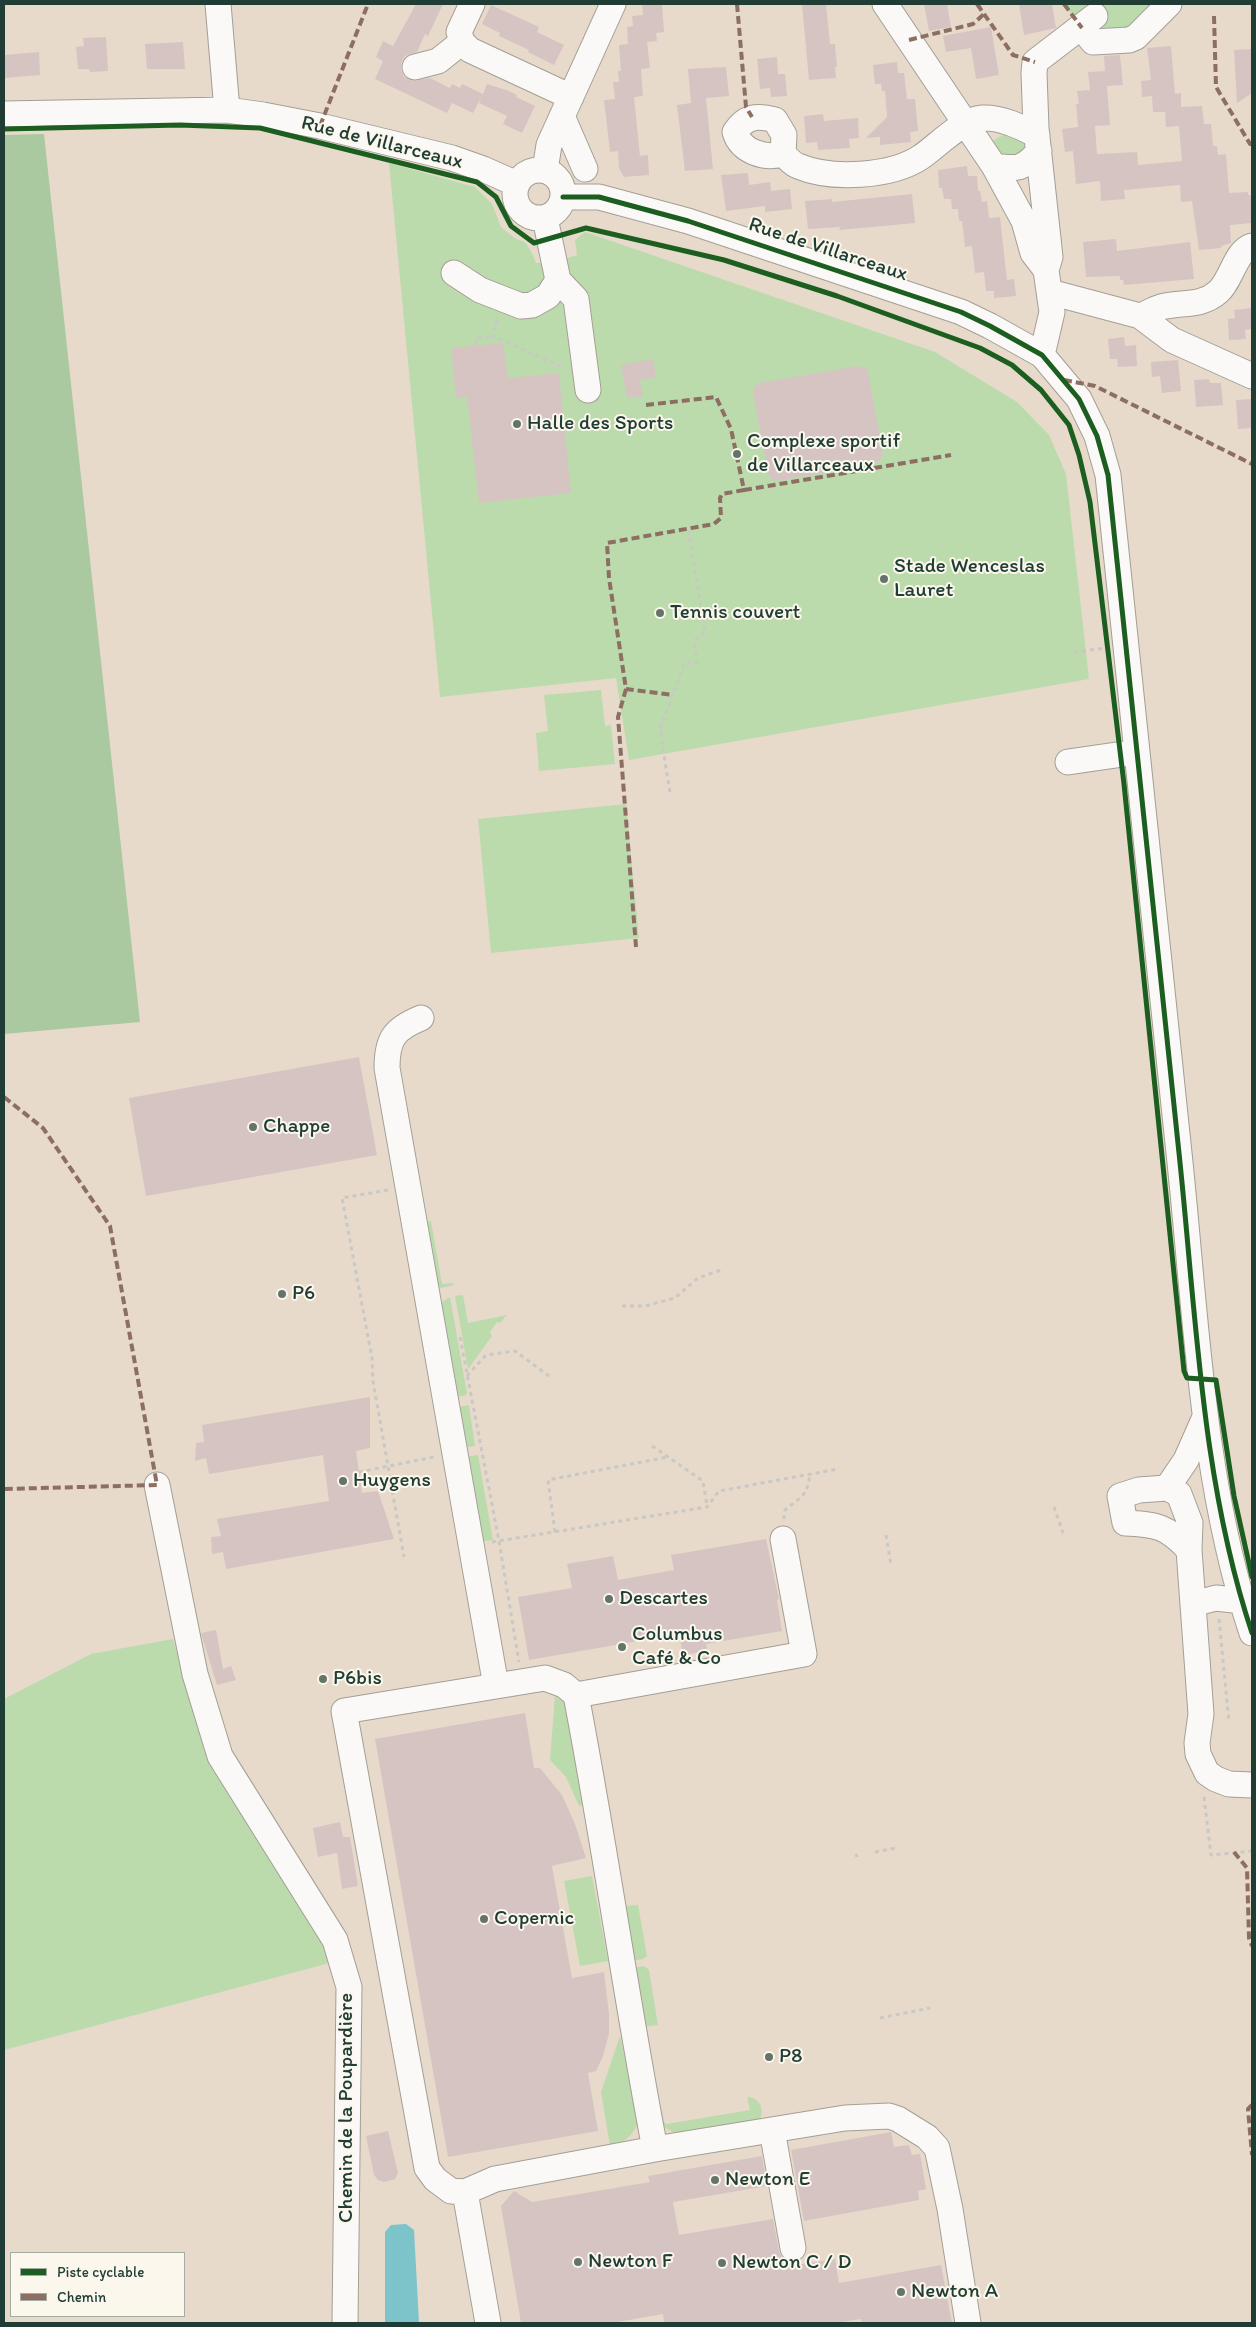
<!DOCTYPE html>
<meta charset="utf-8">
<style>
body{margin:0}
#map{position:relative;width:1256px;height:2327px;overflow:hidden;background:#e7dacb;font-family:Itim,sans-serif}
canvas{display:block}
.frame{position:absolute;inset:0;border:5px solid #1f3d34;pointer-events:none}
.legend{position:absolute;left:10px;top:2252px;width:175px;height:65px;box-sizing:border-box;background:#fbf7ec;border:1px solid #a3ada2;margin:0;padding:6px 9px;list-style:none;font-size:15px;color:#1f3d34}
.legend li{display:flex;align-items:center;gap:10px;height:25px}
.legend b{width:25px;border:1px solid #a3ada2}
</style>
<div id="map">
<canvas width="1256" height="2327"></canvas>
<div class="frame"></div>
<ul class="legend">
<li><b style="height:6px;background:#1b5e20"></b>Piste cyclable</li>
<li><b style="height:6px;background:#8d6e63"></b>Chemin</li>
</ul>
</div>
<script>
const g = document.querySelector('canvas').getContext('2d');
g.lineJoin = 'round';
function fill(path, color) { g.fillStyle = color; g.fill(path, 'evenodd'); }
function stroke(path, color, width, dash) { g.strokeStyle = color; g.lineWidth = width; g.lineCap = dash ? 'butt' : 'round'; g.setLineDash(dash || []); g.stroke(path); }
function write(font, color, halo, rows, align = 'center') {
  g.font = font + ' Itim,sans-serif'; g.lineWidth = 4; g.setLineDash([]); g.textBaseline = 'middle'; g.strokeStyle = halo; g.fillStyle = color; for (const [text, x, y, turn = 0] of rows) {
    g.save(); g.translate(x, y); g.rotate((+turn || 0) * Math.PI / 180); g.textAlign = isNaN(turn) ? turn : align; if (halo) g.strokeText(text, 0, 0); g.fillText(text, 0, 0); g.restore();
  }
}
fill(new Path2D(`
 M1064 4H1169L1113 41 1091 10 1078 23Z
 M1008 133 1029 140 1031 152 1003 163 992 142 997 138Z
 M389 163 475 187 492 204 501 227 516 239 525 242 532 253 536 263 554 262 577 255 575 240 585 232 935 352 1017 402 1049 435 1066 474 1089 679 629 760 616 678 440 697Z
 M601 690 605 726 611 725 615 764 539 771 536 733 548 731 544 695Z
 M626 804 639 938 491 953 478 819Z
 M431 1221 442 1284 453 1283 454 1285 441 1288 432 1283 421 1223Z
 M463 1295 468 1323 507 1315 500 1323 497 1322 490 1332 492 1336 468 1369 455 1296Z
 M450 1297 467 1393 465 1396 453 1397 436 1306Z
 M469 1405 475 1446 461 1448 454 1408Z
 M478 1455 493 1540 479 1542 463 1457Z
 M173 1639 193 1707 337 1961 4 2050V1699L91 1654Z
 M555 1696 567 1703 586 1805 579 1806 566 1777 550 1760Z
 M616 1855 626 1906 638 1905 647 1956 643 1959 630 1961Z
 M592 1876 608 1961 580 1966 564 1881Z
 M644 1966 649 1970 658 2025 642 2027 633 1968Z
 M620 2036 639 2121C633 2135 625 2143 610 2146L601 2092Z
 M747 2097C759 2097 765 2109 760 2119L676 2134 664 2127 656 2108 661 2107 664 2122 667 2124 750 2110Z`), '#bbdbad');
fill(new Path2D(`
 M44 134 140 1022 4 1034V135Z`), '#aac9a1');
fill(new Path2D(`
 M406 2224 414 2230 419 2323H385V2232L391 2225Z`), '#7cc4ca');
fill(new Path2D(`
 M416 4H443L428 36 425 34 417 52 405 56 401 63V70L404 77 412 81 430 78 450 88 452 84 460 88 462 84 483 94 487 84 509 91 517 95 516 97 535 106 522 133 503 124 507 116 479 103 482 96 473 113 452 103 447 113 375 79 383 61 376 57 383 41 393 46Z
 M642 4H662L664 32 656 33 657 41 647 42 650 68 641 69 643 96 634 97 640 156 648 155 649 175 624 177 619 168 618 151 610 152 604 100 615 99 613 82H619L618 71H621L619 45 628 44 627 27 633 26 632 16 643 15Z
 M802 4H826L830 44H835L837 67H835L836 78 809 80Z
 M924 4H947L951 27 929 31Z
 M1019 4H1052L1056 28 1024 35Z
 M491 5 539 27 537 32 564 45 554 65 528 52 529 50 499 36 500 33 482 24Z
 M991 27 999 75 976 79 971 48 946 52 943 36Z
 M106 37 108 71 90 72 89 69H78L76 47 84 46 83 38Z
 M183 42 185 69H147L145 44Z
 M1171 46 1175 94 1181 93V107L1202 106 1204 124H1211L1213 146H1217L1218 155 1226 154 1229 193 1248 192V195H1252V223L1230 225 1231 243 1221 246V248L1199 250 1192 201 1181 202 1180 185 1124 190 1125 199 1101 201 1100 181 1076 184 1073 151 1065 152 1062 129 1078 127 1076 104H1079L1077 91 1090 90 1088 72 1105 71 1104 56 1120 55 1123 85 1107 86 1110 125 1095 126 1097 154 1137 152 1138 165 1182 161 1179 126 1166 127 1165 112H1153L1152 96 1142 97 1141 81 1151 80 1147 48Z
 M1252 49V93L1237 103 1234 50Z
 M39 52 40 75 4 78V55Z
 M777 57 778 74H785L787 96 771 97 770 88 760 89 757 59Z
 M897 62 898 73H904L907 99H915L918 131 910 132 911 142 880 145V137L866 138 887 117 885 91H882L881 84H875L873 65Z
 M726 67 729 96 706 98 713 169 685 171 677 105 691 103 688 69Z
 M823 114 824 121 858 118 859 138 849 139 850 148 818 150 817 142 806 143 804 116Z
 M967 166 968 176H977L978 191H980L982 202 987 201 989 218 1000 217 1007 280 1014 279 1016 296 994 298V291H986L984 272 975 273 972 246 965 247 962 221H959L958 209H952L951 199H944L942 188H939L938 170Z
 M748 173 749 185 770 182 771 191 790 189 792 209 765 212V206L726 211 721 175Z
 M912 194 915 223 839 230 840 227 808 229 805 201 832 199V202Z
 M1116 239 1117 251 1190 242 1194 279 1124 285 1123 280H1120V276L1086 277 1083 242Z
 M1252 308V329L1245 330 1246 339 1229 340 1228 319 1235 318 1234 310Z
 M1124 337 1125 346 1136 345 1137 366 1118 367 1117 359H1110L1108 339Z
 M503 343 508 378 559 373 571 493 479 503 467 397 456 398 451 348Z
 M653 359 656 377 640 380 643 396 627 398 621 365Z
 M1178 360 1181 391 1162 393 1160 376 1152 377 1151 362Z
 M858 366 865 368 868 371 883 455 880 460 874 464 776 481 771 479 768 474 753 392 754 387 759 383Z
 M1209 379 1210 383H1221L1223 405 1196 407 1194 380Z
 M1252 399V428L1238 429 1236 400Z
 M359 1057 377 1155 146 1196 129 1098Z
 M370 1397V1448L356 1451 362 1493 378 1491 394 1539 226 1569 223 1552 212 1554 211 1537 221 1536 217 1519 329 1501 323 1455 209 1474 206 1458 195 1461 196 1443 204 1442 202 1425Z
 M766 1539 779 1599 777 1600 782 1631 706 1644 708 1651 683 1655 679 1634 529 1660 518 1597 572 1588 567 1564 613 1556 618 1580 674 1570 671 1555Z
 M216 1630 223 1669 231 1666 236 1680 217 1685 201 1633Z
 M525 1713 534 1768H540L562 1795 575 1824 586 1858 552 1866 572 1978 604 1972 609 2014V2033L603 2056 596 2071 588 2073 598 2131 448 2157 375 1739Z
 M340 1822 343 1837H350L358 1886 342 1889 337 1853 318 1857 313 1828Z
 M388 2131 398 2173 395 2179 384 2182 378 2180 374 2175 366 2136Z
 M891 2132 894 2147 909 2145 912 2155 920 2154 926 2189 918 2191 919 2200 804 2221 791 2150Z
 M762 2156 767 2186 673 2202 679 2235 773 2219 779 2251 782 2258 789 2262 790 2266 835 2259 839 2283 941 2265 952 2323H862L861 2319 835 2323H664L663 2314 612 2323H521L501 2206 514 2191 532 2202 650 2182 648 2176Z`), '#d6c4c3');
const minor = new Path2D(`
 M218 4 227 110
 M472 4 459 32 462 42 470 50 571 97
 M885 4 994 166 1024 221 1033 253 1046 270
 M1082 28 1093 42 1129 40 1136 37 1169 4
 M415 67 438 61 462 42
 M4 114 227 110 263 115 320 126 452 158 483 169 517 184
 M562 116 585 169
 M783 154C765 159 741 152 735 132 746 116 757 115 775 120L784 135 783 154C788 158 792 164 798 166 831 180 891 177 921 157 937 146 963 119 982 118 1001 117 1021 127 1037 135
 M994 166C1017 169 1023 170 1039 151
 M515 194a24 24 0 1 1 48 0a24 24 0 1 1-48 0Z
 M545 170 549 145 613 4
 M563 197H599L688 221 961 312 990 326 1042 355 1079 399 1097 436 1108 475C1132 701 1156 927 1179 1153 1196 1312 1201 1480 1252 1633
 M454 273 480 290 521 306 532 305 548 296 558 280 545 218
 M558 280 576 299 588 390
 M1050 292 1140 316 1172 340 1252 376
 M1140 316C1146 314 1152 310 1158 308 1179 301 1200 308 1218 292 1232 280 1235 251 1252 246
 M1042 355 1052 312 1046 270 1050 257 1036 128 1034 73 1035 62 1095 16
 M1068 762 1137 752
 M421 1018C394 1029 387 1039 387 1068L496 1686
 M157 1485 195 1674 220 1756 335 1940 349 1987 345 2323
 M1167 1488 1186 1460 1205 1417
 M1189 1550C1168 1527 1157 1524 1125 1523L1120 1496 1139 1490 1167 1488 1179 1494 1190 1523 1189 1550 1201 1714 1197 1743 1198 1754 1207 1773 1216 1779 1229 1784 1252 1785
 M1193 1604 1216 1598 1242 1601
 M576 1695 804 1654 783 1539
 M772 2130 793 2248
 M655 2149C626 1998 605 1846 576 1695L564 1685 545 1678 344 1711 427 2168 435 2179 451 2191 465 2192 495 2179 655 2149 845 2118 889 2116 898 2119 927 2137 937 2148 950 2209 968 2323
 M465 2192 488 2323`);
stroke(minor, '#a39f95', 27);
stroke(new Path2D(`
 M497 319 493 336 564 368
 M476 345V338L493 336
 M1074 652 1106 648
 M670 792 661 737V726L684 664 697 662 694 641 705 632 688 529
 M388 1190 342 1198 372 1358 373 1381 404 1557
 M622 1306H645L675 1298 698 1278 724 1269
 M460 1337 499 1541 519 1662
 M467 1376 486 1355 515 1351 549 1376
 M652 1446 703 1481 707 1506
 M359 1472 434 1457
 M1054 1507 1063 1533
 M784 1519V1511C801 1496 807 1498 810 1474
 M555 1532 548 1480 668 1457
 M886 1535 891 1565
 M492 1542 707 1507 719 1491 838 1469
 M1219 1619 1229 1722
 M1204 1797 1211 1855 1252 1851
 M875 1852 896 1848
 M855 1856 858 1855
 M880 2018 930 2008`), '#c9c8c4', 3, [4, 4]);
stroke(minor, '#fbf9f7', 25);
stroke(new Path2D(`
 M737 4 746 107 752 117
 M977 4 1013 55 1035 62
 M1064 4 1082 28
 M1214 16 1216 87 1250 144H1252
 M909 40 973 24 984 14
 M320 126 368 4
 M1064 380 1095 386 1252 464
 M646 405 716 397 731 429 744 490 722 494 720 498 721 518 714 524 607 543 609 578 626 689 673 695
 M744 490 951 455
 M626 689 618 717 636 947
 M4 1097 43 1128 110 1226 157 1485 4 1489
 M1234 1852 1247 1868 1249 1938 1252 1946
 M1252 2105 1248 2109 1252 2155`), '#8d6e63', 4, [8, 4]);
stroke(new Path2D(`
 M4 129 180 125 260 128 477 182 496 197 511 226 534 243 586 228 724 260 837 296 980 348 1012 365 1041 390 1069 425 1079 455 1090 502 1124 784 1184 1371 1187 1378 1216 1380 1234 1496 1252 1577
 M563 197H599L688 221 961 312 990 326 1042 355 1079 399 1097 436 1108 475C1132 701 1156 927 1179 1153 1196 1312 1201 1480 1252 1633`), '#1b5e20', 5);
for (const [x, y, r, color] of [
 [517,424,5,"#657469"],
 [737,454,5,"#657469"],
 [884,579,5,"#657469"],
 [660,613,5,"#657469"],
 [253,1127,5,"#657469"],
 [282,1294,5,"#657469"],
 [343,1481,5,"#657469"],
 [609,1599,5,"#657469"],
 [622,1647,5,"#657469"],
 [323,1679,5,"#657469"],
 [484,1919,5,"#657469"],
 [769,2057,5,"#657469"],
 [715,2180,5,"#657469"],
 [578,2262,5,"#657469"],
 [722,2263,5,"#657469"],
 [901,2292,5,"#657469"]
]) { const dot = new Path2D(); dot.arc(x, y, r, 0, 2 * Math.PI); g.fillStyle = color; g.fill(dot); stroke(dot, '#fbf7ec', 2); }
write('21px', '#1f3d34', '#fbf7ec', [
 ["Rue de Villarceaux",382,143,14],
 ["Rue de Villarceaux",828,250,18],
 ["Chemin de la Poupardière",347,2108,-90]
]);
write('21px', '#1f3d34', '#fbf7ec', [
 ["Halle des Sports",527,424],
 ["Complexe sportif",747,442],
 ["de Villarceaux",747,466],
 ["Stade Wenceslas",894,567],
 ["Lauret",894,591],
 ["Tennis couvert",670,613],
 ["Chappe",263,1127],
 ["P6",292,1294],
 ["Huygens",353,1481],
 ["Descartes",619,1599],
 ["Columbus",632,1635],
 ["Café & Co",632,1659],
 ["P6bis",333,1679],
 ["Copernic",494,1919],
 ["P8",779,2057],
 ["Newton E",725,2180],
 ["Newton F",588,2262],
 ["Newton C / D",732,2263],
 ["Newton A",911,2292]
], 'left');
</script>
